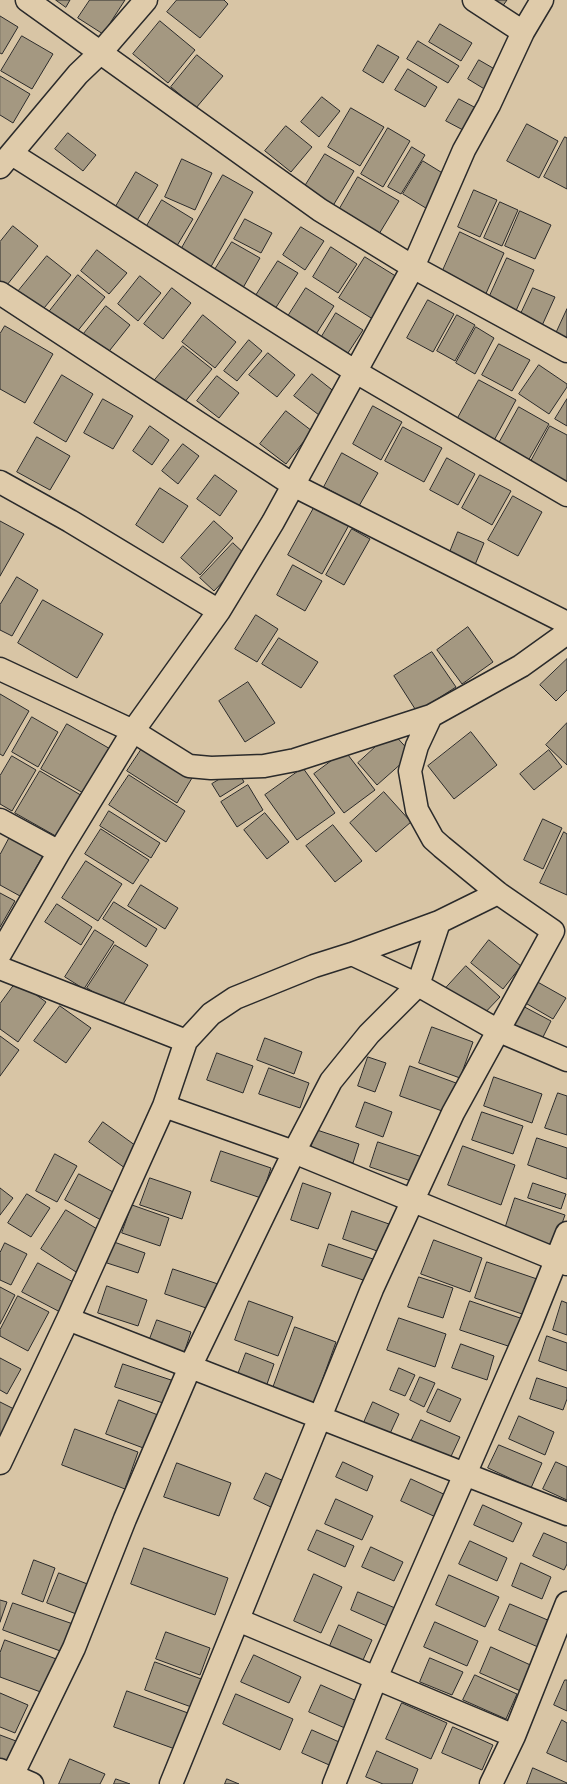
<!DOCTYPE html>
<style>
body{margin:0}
canvas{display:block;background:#d8c5a5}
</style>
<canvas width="567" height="1784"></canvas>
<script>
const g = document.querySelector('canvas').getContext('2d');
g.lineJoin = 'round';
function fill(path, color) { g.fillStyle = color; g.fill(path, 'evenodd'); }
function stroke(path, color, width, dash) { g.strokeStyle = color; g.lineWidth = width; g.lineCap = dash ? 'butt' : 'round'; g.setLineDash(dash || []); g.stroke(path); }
const building = new Path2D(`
 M56 0H70L66 7Z
 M90 0H125L103 34 78 18Z
 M177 0H224L228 4 200 38 167 12Z
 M493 0H507L502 7Z
 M0 16 18 27 2 54 0 53Z
 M160 21 195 50 168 83 133 54Z
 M440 24 472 43 461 61 429 42Z
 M22 36 53 54 32 89 1 71Z
 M418 41 459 66 448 83 407 59Z
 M378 45 399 57 383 83 363 71Z
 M197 55 223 76 196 108 171 87Z
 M479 60 498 71 486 90 468 79Z
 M408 69 437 87 425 107 395 90Z
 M0 76 30 94 13 123 0 115Z
 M322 97 340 111 319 137 301 122Z
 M459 99 476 108 463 130 446 121Z
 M351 108 384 127 360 166 328 147Z
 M527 124 558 141 539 178 507 161Z
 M286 126 312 147 291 172 265 151Z
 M388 128 410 141 383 187 361 174Z
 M68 133 96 155 83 171 55 149Z
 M565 137 567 138V189L544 177Z
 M412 147 425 155 401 194 388 187Z
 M325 154 354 171 331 209 302 191Z
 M182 159 212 173 195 210 165 197Z
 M423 161 449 177 429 210 403 194Z
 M136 172 158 185 133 227 111 215Z
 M223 175 253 192 208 272 178 255Z
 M358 177 399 201 379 234 339 210Z
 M474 190 497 200 480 237 458 227Z
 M162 200 193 219 172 254 141 236Z
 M500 202 518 210 502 246 484 238Z
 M520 211 551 225 535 259 505 246Z
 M245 219 272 233 261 253 234 239Z
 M13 226 38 246 3 290 0 288V242Z
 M301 227 324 241 305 270 283 255Z
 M460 232 504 253 484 298 440 277Z
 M232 242 260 258 240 293 211 276Z
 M331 247 357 264 338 293 313 277Z
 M97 250 127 273 109 294 81 271Z
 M47 256 71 275 40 313 16 294Z
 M365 257 402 280 376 321 339 298Z
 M507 258 534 270 515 313 488 300Z
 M278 261 298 273 275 309 255 297Z
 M78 275 105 297 76 333 49 312Z
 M140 276 161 293 138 321 118 304Z
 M172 288 191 303 163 339 144 324Z
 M306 288 334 306 313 339 285 321Z
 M533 288 555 297 540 330 518 320Z
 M428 300 454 314 433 352 407 338Z
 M106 306 130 325 106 355 82 336Z
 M567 309V346L553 340Z
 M336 313 363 330 344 359 318 343Z
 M203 315 236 342 215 368 182 342Z
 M457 315 475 325 455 361 437 351Z
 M5 326 53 354 25 403 0 389V334Z
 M476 327 494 338 475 374 456 363Z
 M249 340 262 351 237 381 224 371Z
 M499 344 530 360 512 391 482 375Z
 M183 346 212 369 183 404 154 381Z
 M268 353 295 375 277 397 249 375Z
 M539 365 567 384V387L549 414 519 394Z
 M312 374 336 393 319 415 294 396Z
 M62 375 93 394 66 442 34 423Z
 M217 376 239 393 219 418 197 401Z
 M479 380 516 400 491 446 454 425Z
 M103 399 133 416 113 449 84 433Z
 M567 399V426L555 419Z
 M373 406 402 422 381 460 353 444Z
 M519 407 549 424 528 461 498 445Z
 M286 411 312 431 286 464 260 444Z
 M150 426 169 440 152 465 133 451Z
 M550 426 567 435V482L565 485 529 465Z
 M403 427 442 448 424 482 385 461Z
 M37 437 70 456 50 490 17 472Z
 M183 444 199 456 178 484 162 471Z
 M342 453 378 473 359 506 324 487Z
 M447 458 475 474 458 505 430 490Z
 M215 475 237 491 220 516 197 499Z
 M480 475 511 491 492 525 462 508Z
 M160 488 188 506 163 543 136 525Z
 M513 496 542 512 518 556 488 540Z
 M315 506 349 525 322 574 288 555Z
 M0 521 24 534 0 576Z
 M214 521 233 538 200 575 181 558Z
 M352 529 370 539 344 585 326 575Z
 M458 532 484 543 472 572 446 562Z
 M233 543 247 556 214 591 200 578Z
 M293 565 322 581 305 611 277 595Z
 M17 577 38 590 12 636 0 630V605Z
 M43 600 103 634 77 678 18 643Z
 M256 615 278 629 257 662 235 649Z
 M468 627 493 662 462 684 437 650Z
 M279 638 318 662 301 688 262 664Z
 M432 652 456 687 417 712 394 676Z
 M567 659V690L556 701 540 685Z
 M248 682 275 723 245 742 219 701Z
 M0 694 29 711 3 756 0 754Z
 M32 717 58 732 38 767 12 752Z
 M567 723V765L546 745Z
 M67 724 112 750 85 794 41 769Z
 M392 732 412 754 377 785 358 763Z
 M471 732 497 765 454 799 428 766Z
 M143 747 192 778 177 803 127 771Z
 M549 750 562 767 534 790 520 774Z
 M345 751 375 790 344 813 314 774Z
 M12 756 36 770 12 811 0 804V776Z
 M303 768 335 813 297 840 265 795Z
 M237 769 244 782 220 797 212 784Z
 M40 771 84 797 61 839 15 813Z
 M129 775 185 811 166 842 109 805Z
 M248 785 263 810 237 827 221 802Z
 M384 792 411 822 376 852 350 823Z
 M109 811 160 843 151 858 100 826Z
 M265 813 289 842 267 859 244 830Z
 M543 819 562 828 543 869 524 860Z
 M333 825 362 861 335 882 306 846Z
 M101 829 149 860 133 884 85 854Z
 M564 832 567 834V895L540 883Z
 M12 833 45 852 20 896 0 885V855Z
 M86 861 122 884 98 921 62 898Z
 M141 885 178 908 165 929 128 906Z
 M0 893 15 901 0 927Z
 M114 902 157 929 146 947 103 919Z
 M57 904 92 927 81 945 45 922Z
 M95 930 114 942 84 989 65 977Z
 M489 940 521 966 503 989 471 963Z
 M115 945 148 965 120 1009 87 988Z
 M466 966 500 997 479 1019 445 989Z
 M534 980 566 998 553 1019 522 1001Z
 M17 981 46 1002 18 1042 0 1029V1004Z
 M517 1003 551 1021 541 1041 507 1022Z
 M60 1006 91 1028 66 1063 34 1041Z
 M432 1027 473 1042 460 1078 419 1063Z
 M0 1036 19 1050 0 1076Z
 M265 1038 302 1052 294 1074 257 1060Z
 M217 1053 253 1066 243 1093 207 1080Z
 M368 1057 386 1063 375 1092 358 1086Z
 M410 1066 456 1083 445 1112 400 1096Z
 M269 1068 309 1083 300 1108 259 1094Z
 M494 1077 542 1094 532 1123 484 1106Z
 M558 1093 567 1096V1135L545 1128Z
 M365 1102 392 1112 383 1137 356 1127Z
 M482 1112 523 1126 513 1154 472 1140Z
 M103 1122 143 1151 129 1171 89 1142Z
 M317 1130 359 1144 353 1163 311 1148Z
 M537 1138 567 1148V1179L528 1165Z
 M378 1142 422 1157 414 1182 370 1167Z
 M463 1146 515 1165 501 1205 448 1185Z
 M221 1151 271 1168 261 1198 211 1181Z
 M55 1154 77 1166 57 1202 36 1191Z
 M79 1174 115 1193 101 1220 65 1200Z
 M150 1178 191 1192 182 1219 140 1205Z
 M303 1183 331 1193 318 1229 291 1220Z
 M533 1183 566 1194 561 1209 528 1198Z
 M0 1188 13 1198 0 1215Z
 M27 1194 50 1208 31 1237 8 1223Z
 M515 1198 565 1215 553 1249 504 1232Z
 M132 1205 169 1218 160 1246 122 1233Z
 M66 1210 102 1232 76 1272 41 1249Z
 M352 1211 389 1224 380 1252 343 1239Z
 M434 1240 482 1258 470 1292 421 1274Z
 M114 1242 145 1253 138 1273 107 1263Z
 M5 1243 27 1254 11 1285 0 1280V1253Z
 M329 1244 373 1259 366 1281 322 1266Z
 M487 1262 540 1280 528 1316 475 1298Z
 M38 1263 77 1284 62 1313 22 1292Z
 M173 1269 221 1285 212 1310 165 1294Z
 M419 1277 453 1288 443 1318 408 1307Z
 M107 1286 147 1300 138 1326 98 1313Z
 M0 1287 15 1295 0 1324Z
 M18 1296 49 1312 28 1351 0 1336V1330Z
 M249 1301 293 1317 278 1356 235 1340Z
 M470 1301 526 1320 517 1349 460 1330Z
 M562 1301 567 1303V1335L553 1330Z
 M399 1318 446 1334 435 1367 387 1350Z
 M157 1320 191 1332 183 1356 148 1344Z
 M295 1327 336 1342 314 1403 273 1388Z
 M547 1336 567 1343V1371L539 1361Z
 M461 1344 494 1356 487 1380 452 1368Z
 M246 1353 274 1364 266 1387 237 1377Z
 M0 1358 21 1369 7 1394 0 1390Z
 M123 1364 177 1382 169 1405 115 1387Z
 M399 1368 415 1375 405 1396 390 1390Z
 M420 1377 435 1383 424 1407 410 1400Z
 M537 1378 567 1388V1399L563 1410 530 1399Z
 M438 1389 461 1399 450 1422 427 1412Z
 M119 1400 158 1415 146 1449 106 1434Z
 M0 1402 20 1412 0 1448Z
 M373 1402 399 1414 388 1438 362 1427Z
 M519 1416 554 1432 545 1455 509 1439Z
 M421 1420 460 1437 447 1465 408 1448Z
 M75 1429 138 1452 125 1489 62 1465Z
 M499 1445 542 1463 531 1488 488 1468Z
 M343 1462 373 1476 367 1491 336 1477Z
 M556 1462 567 1467V1500L543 1489Z
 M177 1463 231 1483 219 1516 164 1497Z
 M266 1473 286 1482 275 1509 254 1499Z
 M411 1479 450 1497 440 1519 401 1501Z
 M336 1499 373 1516 362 1540 325 1524Z
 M483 1505 522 1523 513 1542 474 1525Z
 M317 1530 354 1546 345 1567 308 1550Z
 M544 1533 567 1543V1564L564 1570 533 1556Z
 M470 1541 507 1558 497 1581 459 1564Z
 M371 1547 403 1562 394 1581 362 1567Z
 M144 1548 228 1578 215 1615 131 1584Z
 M34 1560 55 1568 43 1602 22 1594Z
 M521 1563 551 1577 542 1599 512 1586Z
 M59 1573 90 1585 79 1615 47 1603Z
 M314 1574 342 1587 321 1633 294 1621Z
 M449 1575 499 1597 485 1627 436 1605Z
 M358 1592 395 1608 387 1626 351 1610Z
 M0 1600 7 1602 0 1622Z
 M13 1603 73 1624 63 1652 3 1630Z
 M510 1604 550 1621 538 1647 499 1630Z
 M435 1622 478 1641 467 1666 424 1647Z
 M339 1625 372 1640 359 1669 326 1655Z
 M166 1632 210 1648 200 1675 156 1659Z
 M5 1640 59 1660 46 1694 0 1677V1653Z
 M491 1647 537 1668 525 1693 480 1673Z
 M254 1655 301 1677 289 1703 241 1682Z
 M430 1658 463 1672 452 1695 420 1682Z
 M155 1662 204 1680 194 1708 145 1690Z
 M475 1675 517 1694 506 1719 463 1700Z
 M565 1680H567V1711L554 1705Z
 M321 1685 359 1702 347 1729 309 1712Z
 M127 1691 188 1713 175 1749 114 1727Z
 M0 1693 28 1705 15 1733 0 1727Z
 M236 1694 293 1719 280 1750 223 1724Z
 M402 1703 447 1723 431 1759 386 1739Z
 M562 1720 567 1723V1762L547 1753Z
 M453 1727 493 1745 482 1770 442 1753Z
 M312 1730 346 1745 336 1768 302 1753Z
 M0 1735 16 1741 6 1769 0 1766Z
 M377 1751 418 1769 412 1784H383L366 1777Z
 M70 1759 105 1774 100 1784H59Z
 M533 1768 567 1783V1784H527Z
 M116 1779 130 1784H114Z
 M227 1779 239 1784H225Z`);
fill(building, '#a49881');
stroke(building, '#2b2b2b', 1);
const street = new Path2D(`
 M27 0 320 210 413 267 567 351
 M474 0 523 32
 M12 154 356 372 567 495
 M0 167 78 74 101 52 146 0
 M0 293 293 485 567 623
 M0 482 70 521 219 611
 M0 669 133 731 189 766 211 768 264 766 295 760 431 716 521 666 567 633
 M0 820 59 852
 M0 954 59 852 133 731 219 611 273 522 413 267 464 150 489 105 523 32 542 0
 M352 954 418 985 497 1030 567 1060
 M0 968 186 1041
 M164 1106 294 1152 567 1264
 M68 1319 567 1514
 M0 1463 68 1319 164 1106 186 1041 211 1014 235 998 314 966 352 954 439 922 498 893
 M238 1620 514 1736
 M0 1770 32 1784
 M8 1784 74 1648 125 1519 190 1367 294 1152 331 1081 369 1034 418 985 439 922
 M171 1784 372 1289 453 1113 553 931 498 893 442 847 433 839 417 810 410 771 417 746 431 716
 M334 1784 376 1678 531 1323 567 1233
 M491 1784 514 1736 567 1603`);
stroke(street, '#2b2b2b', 25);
stroke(street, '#dfcbaa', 22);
</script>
